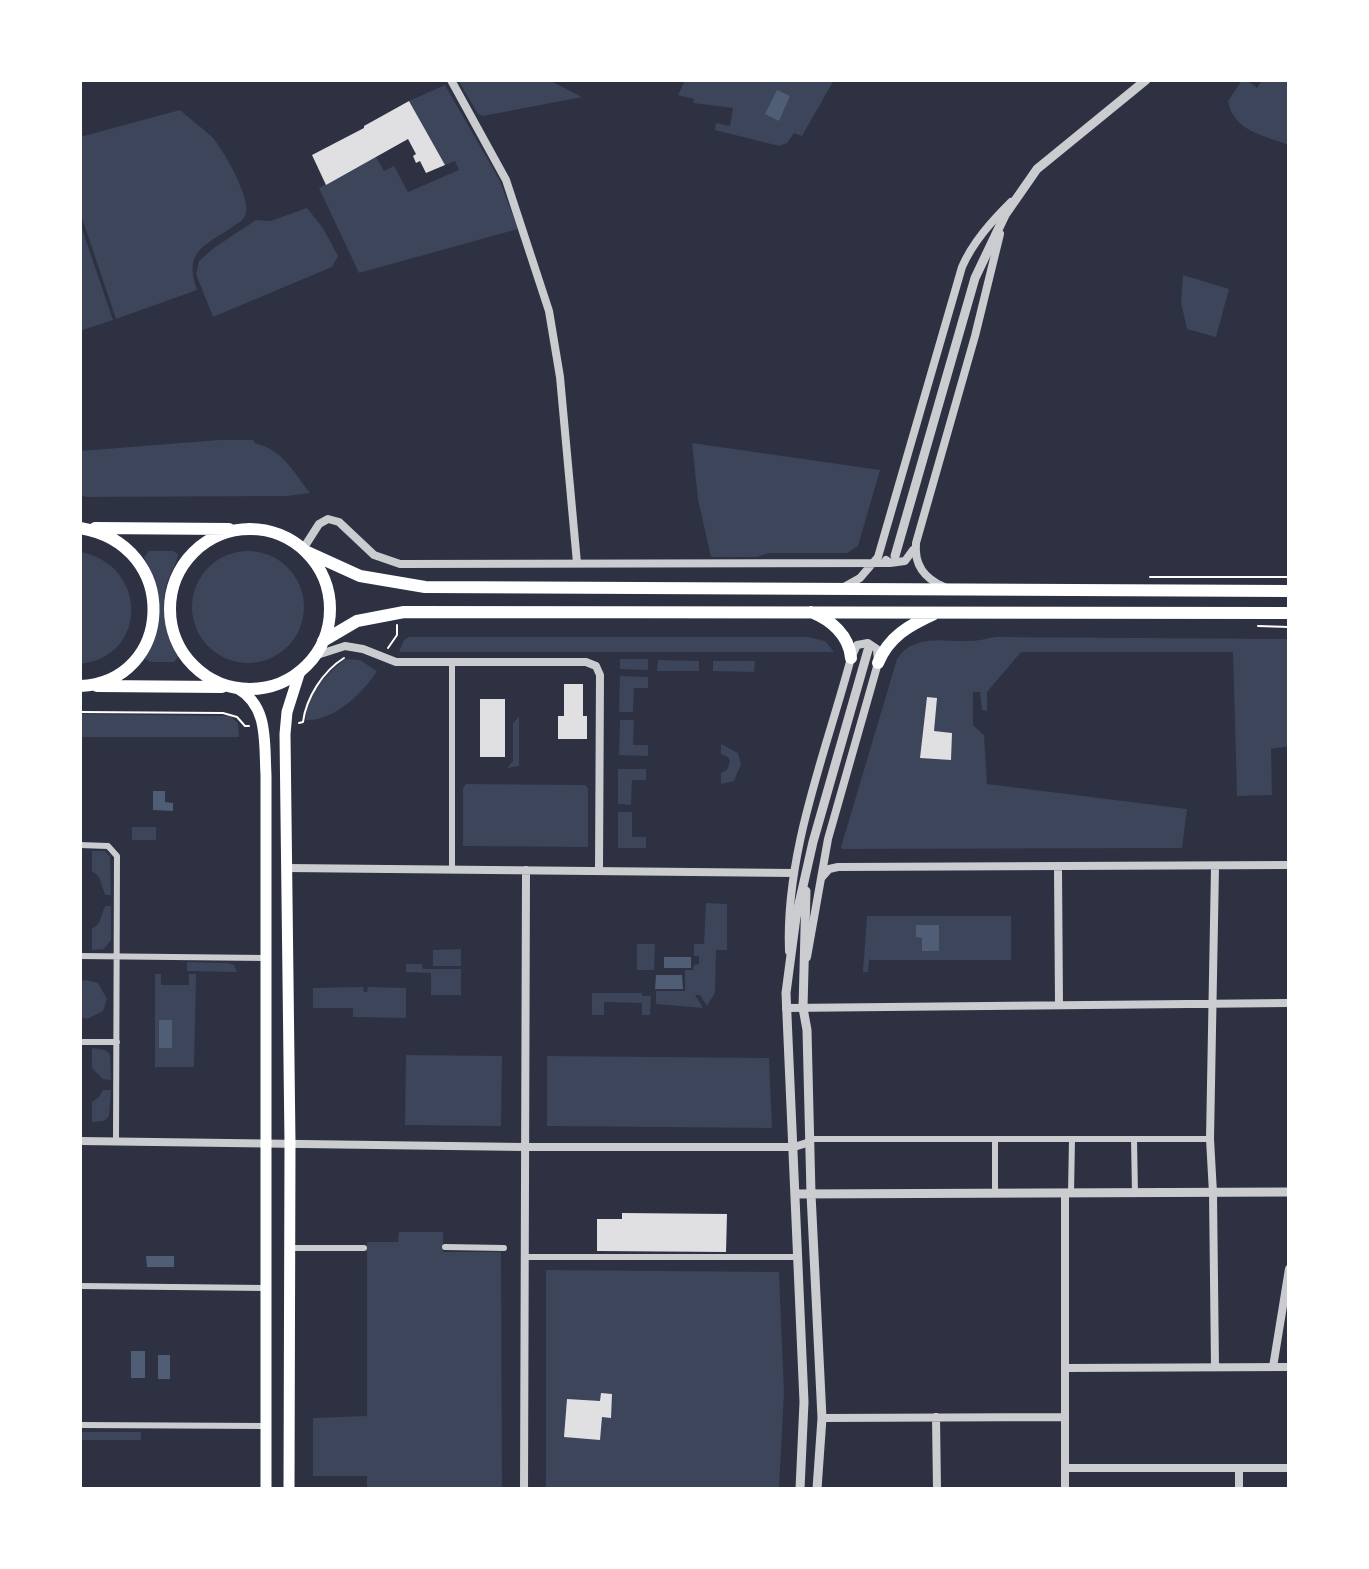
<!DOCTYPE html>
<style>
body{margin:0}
#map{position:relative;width:1369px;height:1569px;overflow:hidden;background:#2d3142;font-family:"Titillium Web",sans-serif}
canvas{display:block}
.frame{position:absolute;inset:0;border:82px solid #fff;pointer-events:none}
</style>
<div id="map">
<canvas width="1369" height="1569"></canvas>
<div class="frame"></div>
</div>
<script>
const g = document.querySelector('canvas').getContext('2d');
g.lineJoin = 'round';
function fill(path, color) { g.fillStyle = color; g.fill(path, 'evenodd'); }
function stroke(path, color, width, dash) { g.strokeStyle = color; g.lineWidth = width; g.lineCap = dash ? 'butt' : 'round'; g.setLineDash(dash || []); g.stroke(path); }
fill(new Path2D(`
 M458 80H549L582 97 483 116 478 114Z
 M685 80H834L802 136 794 133 787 143 779 146 715 130 716 123 730 126 733 108 693 103 694 99 678 95Z
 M1242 80H1247L1257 88 1262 80H1289V145C1265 136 1233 131 1228 101Z
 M445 85 499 179 518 229 359 273 319 188 376 157 384 171 394 166 408 192 459 170 455 161 445 165 409 101Z
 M180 110C190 119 203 128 213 138 224 151 253 201 245 216 242 222 236 224 231 228 202 247 184 252 197 290L116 319 80 212V137Z
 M307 208 323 228 338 256 332 267 213 317 196 274 199 261 215 247 256 220 270 221Z
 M80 223 113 320 80 331Z
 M1183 275 1229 289 1216 337 1187 329 1181 303Z
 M219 440H253L255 443C284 451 292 470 310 493L287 496 87 497 80 495V451Z
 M692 443 880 470 858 546 847 553H769L757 557H711L698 499Z
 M192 607a56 56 0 1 1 112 0a56 56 0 1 1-112 0Z
 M149 551H173L178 554C177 564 170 573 167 583 159 611 168 632 178 657L174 662H150L144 658C164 617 164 597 144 557Z
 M80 552C148 564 149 657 80 664Z
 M409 637H808L825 641 834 652H399L404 640Z
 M996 637 1289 639V746L1271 749 1272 795 1237 796 1233 652H1021L987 692V711L982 710 980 692H973V725L984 735 987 784 1187 809 1182 848 842 849 841 847 897 659C915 633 943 642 970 641 979 641 987 638 996 637Z
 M346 659 360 660 377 671C364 692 333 722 306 720 304 700 329 669 346 659Z
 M620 659H648V670L620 669Z
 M658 660 699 661V671H657Z
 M713 661H755L754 672 713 671Z
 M620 676 648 677V688H634L633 712H619Z
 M80 714 230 716 238 723 239 737H80Z
 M519 716V766L507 768 513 761V724Z
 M620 720H634L633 745H648V756L619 755Z
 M721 744 738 753 741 764 734 781 721 784V773L727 770 730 761 728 757 721 754Z
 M618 769H646V780H632L631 805 618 804Z
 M466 784 585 785 588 788V847L463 846V788Z
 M618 812H632V837H646V848H618Z
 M132 827H156V840H132Z
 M92 851H105L110 857 111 895H105L99 877 92 871Z
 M706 903 727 904V950H716L715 993 707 1006 700 995H695L703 1008 656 1004V991H685V970H693L694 965 699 964V956H694V944H704Z
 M105 906H111V940L104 949 92 950V929L99 923Z
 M867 916H1011V960H869L868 972H863Z
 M637 944H655L654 970H637Z
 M461 949V966H433V950Z
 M187 962 228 963 234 965 237 972 187 971Z
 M406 964H422L423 969H461V995H431V973L406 972Z
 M155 974H161V985H189V974H196L194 1067H155Z
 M86 980 98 983 107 999 103 1011 87 1019 80 1017V981Z
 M363 987 364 992H367L368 987 406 988V1018L353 1017V1008H313V988Z
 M592 993H642V996H651L650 1015H642V1003L604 1002V1015H592Z
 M92 1048 105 1050 110 1054 111 1080 103 1079 92 1068Z
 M406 1055 502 1056 501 1126 405 1125Z
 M547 1056 769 1058 772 1128 547 1126Z
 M103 1090H111L109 1116 104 1121 92 1122V1102L99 1097Z
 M399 1232H443V1252H501L502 1489H367V1476H313V1418L367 1416V1242H398Z
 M546 1270 779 1272 784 1393 779 1489H546Z
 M80 1432H141V1440H80Z`), '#3c4559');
fill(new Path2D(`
 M777 90 790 96 779 121 765 114Z
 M153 791H165V802L173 803V811L153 810Z
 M916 925H939V951H922V938L916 937Z
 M664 957H691V968H664Z
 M656 975H682L683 989H655Z
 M159 1020H172V1048H159Z
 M146 1256H174V1267H147Z
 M131 1351H145V1378H131Z
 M158 1355H170V1379H158Z`), '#4f5d75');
fill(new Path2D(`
 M409 101 445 165 426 173 420 161 416 163 413 156 416 154 408 139 326 185 312 155 364 128V126Z
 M564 684H583V716H587V739H558V716H564Z
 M927 697 937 698 934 731 952 733 951 760 920 758Z
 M480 699H505V757H480Z
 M622 1213 727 1214 726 1252 597 1251V1219H622Z
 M601 1393 612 1394 611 1418 602 1417 600 1440 564 1437 567 1399 600 1401Z`), '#e0e0e3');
stroke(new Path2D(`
 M1150 577H1289
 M1258 626 1289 627
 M388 648 397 635V625
 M80 712 223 713 237 717 245 726H249
 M299 723 303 722C306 698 323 671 344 658`), '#fff', 2);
stroke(new Path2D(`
 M80 845 108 846 117 856 116 1141
 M452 870V662
 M80 956 265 958
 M80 1042H117
 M810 1139H1210
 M1134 1139 1135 1194
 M995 1193V1139
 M1071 1193 1072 1139
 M445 1247 504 1248
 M290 1248H364
 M524 1257H799
 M80 1286 265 1288
 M80 1425 265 1426`), '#caccd0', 6);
stroke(new Path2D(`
 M451 80 506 180 549 311 560 377 577 563
 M303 549 319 524 328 519 339 522 374 555 400 564 890 563
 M886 560 890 563 905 561 913 550
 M844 587 860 578 878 557 962 267C973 242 991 222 1011 202
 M944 587C924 578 914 565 916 543L975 336 1000 234
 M314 656 345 646 363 649 396 662H586L596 666 600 675 599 870
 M288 868 793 873
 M1058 868 1059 1005
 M822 877 829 869 838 867 1289 865
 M789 951C785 852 826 752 851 658L857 645 868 643 877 649 878 663 828 839 807 957
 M786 1008 1289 1003
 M80 1141 524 1147H794L810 1142
 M1215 1367 1213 1193 1210 1139 1215 867
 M1273 1367 1289 1269
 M1066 1368 1289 1367
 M936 1417 937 1489
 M822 1418 1065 1417
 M1065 1468H1289
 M1239 1468V1489
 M524 1489 526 870
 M1065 1489V1193`), '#caccd0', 8);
stroke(new Path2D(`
 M895 556 975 278 1005 215 1037 169 1146 80
 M806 891 803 1008 807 1030 811 1194 822 1418 817 1489
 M796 1194 1289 1192
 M800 1489 804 1402 786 993 796 917 813 842 868 650`), '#caccd0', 9);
stroke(new Path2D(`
 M237 688C269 706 264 742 266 775V1489
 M289 1489 290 1143 285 734 287 712 300 671`), '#fff', 11);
stroke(new Path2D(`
 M80 528C182 545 174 682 80 686
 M95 528 229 529
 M170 609a80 80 0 1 1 160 0a80 80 0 1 1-160 0Z
 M305 551 360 576 425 587 1289 591
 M811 612C831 620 849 635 851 658
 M323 641 357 621 404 612 1289 613
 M878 663C889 636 910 625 934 614
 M97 686 222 687`), '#fff', 12);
</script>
